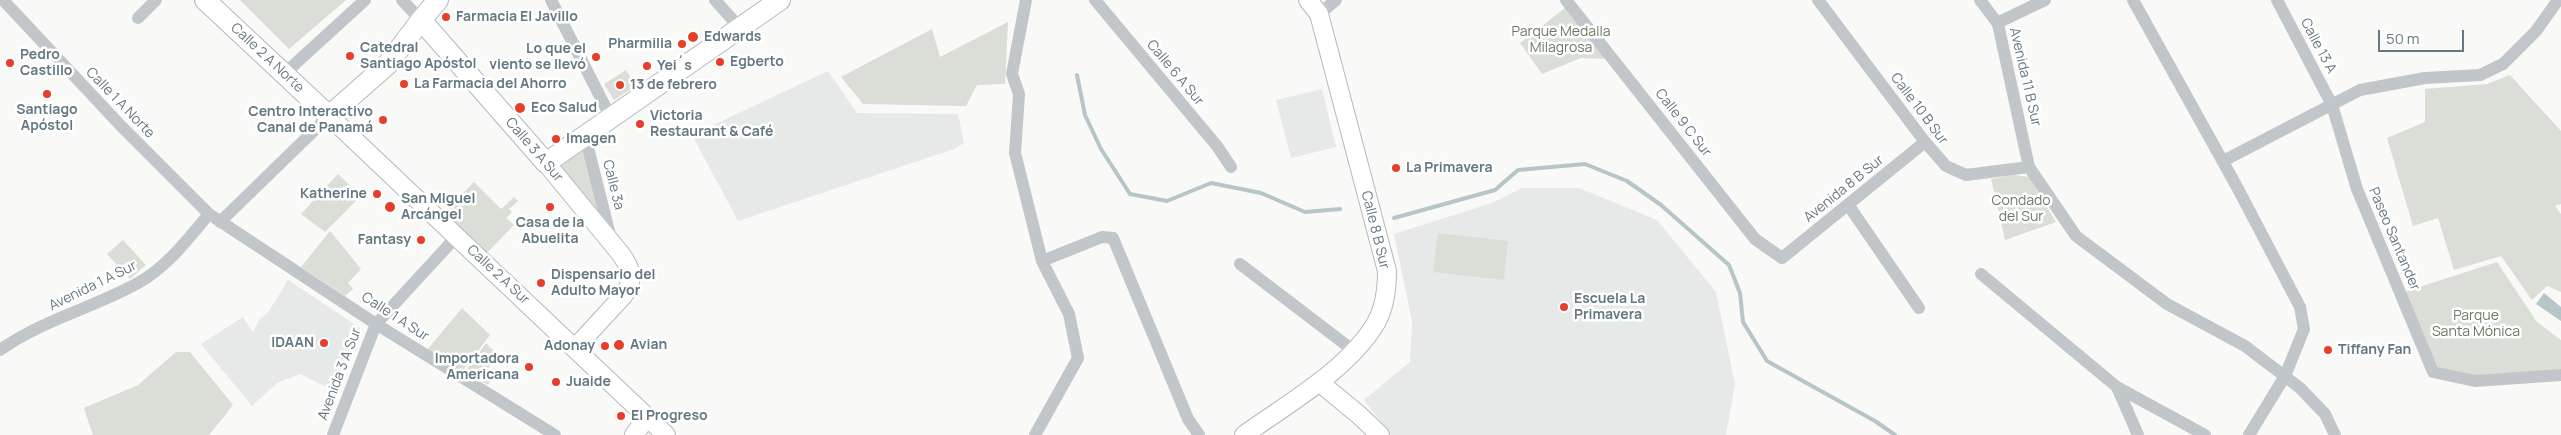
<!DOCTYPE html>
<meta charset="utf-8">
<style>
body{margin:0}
#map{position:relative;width:2561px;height:435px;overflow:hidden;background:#f9f9f7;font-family:Manrope,sans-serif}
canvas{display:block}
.scale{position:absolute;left:2378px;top:30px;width:86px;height:22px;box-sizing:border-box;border:2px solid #647882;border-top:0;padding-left:6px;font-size:15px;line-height:18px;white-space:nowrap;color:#647882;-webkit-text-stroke:4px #fff;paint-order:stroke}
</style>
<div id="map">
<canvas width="2561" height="435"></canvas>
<div class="scale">50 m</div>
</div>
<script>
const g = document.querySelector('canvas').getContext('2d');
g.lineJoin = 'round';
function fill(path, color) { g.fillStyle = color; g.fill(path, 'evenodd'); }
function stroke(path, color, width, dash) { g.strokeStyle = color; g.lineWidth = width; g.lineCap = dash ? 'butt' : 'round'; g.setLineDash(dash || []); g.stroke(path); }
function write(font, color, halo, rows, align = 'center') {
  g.font = font + ' Manrope,sans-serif'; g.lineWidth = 5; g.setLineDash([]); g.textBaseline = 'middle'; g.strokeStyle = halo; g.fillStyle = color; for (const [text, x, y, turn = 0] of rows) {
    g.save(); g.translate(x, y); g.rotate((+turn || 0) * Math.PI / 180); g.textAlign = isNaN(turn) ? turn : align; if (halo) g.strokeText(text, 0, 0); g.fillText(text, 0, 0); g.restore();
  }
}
fill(new Path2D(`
 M828 71 857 113 958 114 964 143 954 149 738 221 692 135Z
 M1322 89 1336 147 1291 158 1276 100Z
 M1522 188H1579L1657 220 1716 292 1735 384 1726 435H1391L1364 400 1410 362 1412 322 1394 234 1492 203Z
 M288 280 360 328 358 340 333 390 300 374 277 383 252 406 201 344 243 317 253 332 259 320 269 311Z`), '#e7e9e8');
fill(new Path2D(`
 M240 0H346L289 49Z
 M1565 8 1609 59 1581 58 1542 74 1520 43Z
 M1008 22 1005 84 977 85 966 106 863 104 841 77 932 29 940 57Z
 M626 70 636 86 614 100 604 84Z
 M2510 75 2561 131V204L2555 206 2561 214V292L2547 286 2532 300 2501 256 2454 270 2438 218 2413 226 2387 138 2425 122V89L2487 84Z
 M583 147 599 208 596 209 559 166Z
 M338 174 361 196 325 232 301 214Z
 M2014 175 2029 177 2056 222 2005 240 1991 179Z
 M474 182 501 209 514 197 518 201 509 209 512 212 506 218 514 225 485 255 444 212Z
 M330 231 361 269 348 283 353 289 345 296 301 267Z
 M1438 233 1508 241 1504 280 1433 272Z
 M123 240 146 265 130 279 107 254Z
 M2497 262 2537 322 2561 340V369L2477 377 2435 366 2404 292Z
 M462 308 490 335 462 372 427 350Z
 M486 343 499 356 483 373 491 381 488 385 465 372Z
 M176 352H190L233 405 209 435H93L84 408 138 385Z`), '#daded6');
fill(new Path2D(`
 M2544 293 2561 307V321L2536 304Z`), '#b6c6c8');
stroke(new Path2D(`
 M1077 75 1085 115 1101 149 1130 194 1167 201 1211 183 1261 193 1305 212 1340 209
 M1394 218 1495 190 1518 170 1585 164 1627 181 1661 205 1729 265 1740 293 1743 322 1767 361 1875 421 1895 435`), '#b6c6c8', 4);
const secondary = new Path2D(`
 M329 116 666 435
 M546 163 620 253C632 269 635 280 623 296L576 347
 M1319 382 1359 415 1380 435
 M634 435 647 417
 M1244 435C1287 404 1348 370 1376 323 1385 307 1387 289 1387 271L1319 14 1308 0`);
const primary = new Path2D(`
 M205 0 329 116 388 64 421 20 438 0
 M421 20 546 163 780 0`);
stroke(secondary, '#b2babe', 20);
stroke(primary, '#b4babd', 22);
stroke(new Path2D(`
 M3 0 122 127 209 214 376 324 555 435
 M402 0 421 20
 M551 0 611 118
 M715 0 740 28
 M1026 0 1012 74 1019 94 1015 153 1042 261 1069 314 1078 358 1035 435
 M1095 0 1217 146 1231 167
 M1566 0 1755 239 1782 258 1925 142
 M1818 0 1925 142 1946 166 1966 175 2029 167
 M1980 0 1998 24 2029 167 2076 236 2167 304 2245 346 2300 388 2325 414 2335 435
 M2133 0 2237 187 2300 307 2304 329 2285 376 2249 435
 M2277 0 2332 105 2357 189 2433 372 2475 381 2561 375
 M1319 14 1336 0
 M138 18 156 0
 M1997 23 2045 0
 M284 74 365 0
 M585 136 611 239
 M2223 161 2360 90 2425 78 2480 75 2503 64 2536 31 2558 0
 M1849 206 1919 308
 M220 222 329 116
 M1042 261 1102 237 1113 238 1188 419 1199 435
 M1240 264 1354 351
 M1981 274 2117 387 2205 435
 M0 350C42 320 93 308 138 283 167 267 188 239 209 214
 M2117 387 2138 435
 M333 435 376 324 457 236`), '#c0c6c9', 12);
stroke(secondary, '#fff', 18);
stroke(primary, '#fff', 20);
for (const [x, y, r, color] of [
 [446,17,5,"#e53f2b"],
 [693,37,6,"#e53f2b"],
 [682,44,5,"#e53f2b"],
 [350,56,5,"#e53f2b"],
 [596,57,5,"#e53f2b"],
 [720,62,5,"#e53f2b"],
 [10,63,5,"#e53f2b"],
 [647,66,5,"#e53f2b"],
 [404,84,5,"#e53f2b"],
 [620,85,5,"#e53f2b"],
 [47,94,5,"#e53f2b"],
 [520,108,6,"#e53f2b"],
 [383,120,5,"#e53f2b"],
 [640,124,5,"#e53f2b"],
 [556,139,5,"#e53f2b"],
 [1396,168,5,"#e53f2b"],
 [377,194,5,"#e53f2b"],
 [390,207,6,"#e53f2b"],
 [550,207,5,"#e53f2b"],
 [421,240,5,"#e53f2b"],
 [541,283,5,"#e53f2b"],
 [1564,307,5,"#e53f2b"],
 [324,343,5,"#e53f2b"],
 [619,345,6,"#e53f2b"],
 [605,346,5,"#e53f2b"],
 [2328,350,5,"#e53f2b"],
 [529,367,5,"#e53f2b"],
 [556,382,5,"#e53f2b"],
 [621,416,5,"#e53f2b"]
]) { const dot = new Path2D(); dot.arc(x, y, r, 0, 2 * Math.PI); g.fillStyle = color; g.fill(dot); stroke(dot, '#fff', 2); }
write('bold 14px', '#647882', '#fff', [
 ["Farmacia El Javillo",456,17],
 ["Edwards",704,37],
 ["Pharmilia",672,44,"right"],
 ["Catedral",360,48],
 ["Santiago Apóstol",360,64],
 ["Lo que el",586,49,"right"],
 ["viento se llevó",586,65,"right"],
 ["Pedro",20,55],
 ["Castillo",20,71],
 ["Egberto",730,62],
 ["Yei´s",657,66],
 ["La Farmacia del Ahorro",414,84],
 ["13 de febrero",630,85],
 ["Eco Salud",531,108],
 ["Santiago",47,110,"center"],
 ["Apóstol",47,126,"center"],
 ["Centro Interactivo",373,112,"right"],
 ["Canal de Panamá",373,128,"right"],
 ["Victoria",650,116],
 ["Restaurant & Café",650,132],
 ["Imagen",566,139],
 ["La Primavera",1406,168],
 ["Katherine",367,194,"right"],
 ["San MIguel",401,199],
 ["Arcángel",401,215],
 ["Casa de la",550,223,"center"],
 ["Abuelita",550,239,"center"],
 ["Fantasy",411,240,"right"],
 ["Dispensario del",551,275],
 ["Adulto Mayor",551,291],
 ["Escuela La",1574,299],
 ["Primavera",1574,315],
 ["IDAAN",314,343,"right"],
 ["Avian",630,345],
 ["Adonay",595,346,"right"],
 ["Tiffany Fan",2338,350],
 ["Importadora",519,359,"right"],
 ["Americana",519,375,"right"],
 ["Juaide",566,382],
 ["El Progreso",631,416]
], 'left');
write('14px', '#6a7a63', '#fff', [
 ["Parque Medalla",1561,32],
 ["Milagrosa",1561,48],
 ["Condado",2021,201],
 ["del Sur",2021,217],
 ["Parque",2476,316],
 ["Santa Mónica",2476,332]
]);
write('14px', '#647882', '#fff', [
 ["Calle 13 A",2318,46,62],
 ["Calle 2 A Norte",267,58,43],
 ["Calle 6 A Sur",1175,73,50],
 ["Avenida 11 B Sur",2025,77,77],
 ["Calle 1 A Norte",120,103,46],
 ["Calle 10 B Sur",1919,109,53],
 ["Calle 9 C Sur",1683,123,52],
 ["Calle 3 A Sur",534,150,49],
 ["Calle 3a",613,185,76],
 ["Avenida 8 B Sur",1844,189,-39],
 ["Calle 8 B Sur",1375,230,76],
 ["Paseo Santander",2394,239,67],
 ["Calle 2 A Sur",498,275,43],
 ["Avenida 1 A Sur",93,286,-26],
 ["Calle 1 A Sur",395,317,33],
 ["Avenida 3 A Sur",340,374,-69]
]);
</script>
